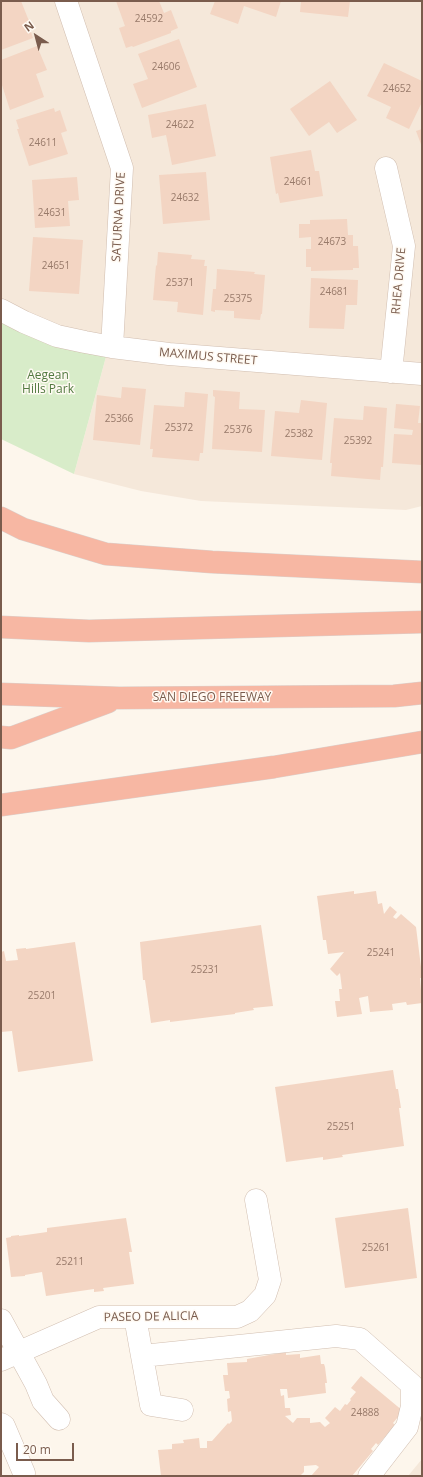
<!DOCTYPE html>
<style>
body{margin:0}
#map{position:relative;width:423px;height:1477px;overflow:hidden;background:#fdf6ec;font-family:"Open Sans",sans-serif}
canvas{display:block}
.frame{position:absolute;inset:0;border:2px solid #7a5c4d;pointer-events:none}
.north{position:absolute;left:16px;top:16px;width:40px;height:40px;-webkit-text-stroke:3px #fffaf3;paint-order:stroke;rotate:324deg;font-size:11px;font-weight:700;line-height:16px;text-align:center;color:#7a5c4d}
.north::after{content:'';display:block;margin:auto;width:14px;height:18px;background:#7a5c4d;clip-path:polygon(50% 0,100% 100%,50% 72%,0 100%)}
.scale{position:absolute;left:16px;top:1443px;width:58px;height:18px;box-sizing:border-box;border:2px solid #7a5c4d;border-top:0;padding-left:5px;font-size:12px;line-height:14px;white-space:nowrap;color:#7a5c4d;-webkit-text-stroke:3px #fffaf3;paint-order:stroke}
</style>
<div id="map">
<canvas width="423" height="1477"></canvas>
<div class="frame"></div>
<div class="north">N</div>
<div class="scale">20 m</div>
</div>
<script>
const g = document.querySelector('canvas').getContext('2d');
g.lineJoin = 'round';
function fill(path, color) { g.fillStyle = color; g.fill(path, 'evenodd'); }
function stroke(path, color, width, dash) { g.strokeStyle = color; g.lineWidth = width; g.lineCap = dash ? 'butt' : 'round'; g.setLineDash(dash || []); g.stroke(path); }
function write(font, color, halo, rows, align = 'center') {
  g.font = font + ' "Open Sans",sans-serif'; g.lineWidth = 3; g.setLineDash([]); g.textBaseline = 'middle'; g.strokeStyle = halo; g.fillStyle = color; for (const [text, x, y, turn = 0] of rows) {
    g.save(); g.translate(x, y); g.rotate((+turn || 0) * Math.PI / 180); g.textAlign = isNaN(turn) ? turn : align; if (halo) g.strokeText(text, 0, 0); g.fillText(text, 0, 0); g.restore();
  }
}
fill(new Path2D(`
 M1 1H422V506L406 510 201 501 141 491 74 474 107 353 1 320Z
 M422 1459V1476H408Z`), '#f5e8da');
fill(new Path2D(`
 M1 320 107 353 74 474 1 439Z`), '#d8ecc9');
fill(new Path2D(`
 M1 1H21L31 26H29L33 38 1 50Z
 M116 1H159L164 13 171 10 178 28 171 31V33L133 47 132 46 126 48 119 28 125 26Z
 M215 1H281L276 17 244 6 238 24 210 14Z
 M301 1H350L348 17 300 12Z
 M179 39 197 87 142 108 133 84 148 79 138 54Z
 M37 46 47 70 36 74 44 97 10 110 1 82V60Z
 M384 63 422 81V102L409 129 386 118 391 107 367 96Z
 M330 81 357 120 337 133 329 122 309 136 290 109Z
 M206 104 216 156 172 165 166 135 152 138 148 115Z
 M54 108 55 112 60 110 67 131 61 133 68 154 29 166 17 129H19L16 120Z
 M422 129V147L416 131Z
 M311 150 315 171H319L323 196 280 203 278 193 276 194 270 157Z
 M206 172 210 220 163 224 159 175Z
 M77 177 79 200 68 201 70 226 35 228 32 180Z
 M347 219 348 235H353V246H358L359 268H353V270L311 271V267H306V249H311V237L299 238V224H310V220Z
 M33 237 83 240 79 294 29 291Z
 M158 252 192 255 191 259 205 260 204 266H207L203 315 177 312 178 302 153 300 156 265 157 266Z
 M217 269 255 272 254 274 265 275 262 314H261L260 320 234 318V311L215 310V312L211 311 213 289H216Z
 M311 278 358 280 357 305H346L344 329 309 328Z
 M122 387 146 389 140 445 93 440 97 395 121 398Z
 M213 390 240 392 239 409 265 410 262 452 212 449 215 397 213 396Z
 M185 392 208 394 203 453H200L199 461 152 457 153 449H150L154 405 184 407Z
 M301 400 327 403 322 460 271 456 275 411 299 413Z
 M396 404 420 406 418 423H422V465L392 463 394 434 412 435 413 430 394 428Z
 M364 406 387 408 383 467H381L380 480 331 476 332 463H330L334 418 363 420Z
 M354 891V894L376 891 378 904 382 903 384 914 390 906 397 912 393 917 396 919 401 914 416 927 422 975V978H420L422 1003 407 1005 406 1002 392 1004 393 1010 370 1012 368 996 359 998 362 1014 337 1017 335 1001H340L339 989H342L340 973 337 976 330 969 344 952 328 954 326 940H323L317 896Z
 M261 925 273 1006 253 1008 254 1010 235 1013V1014L170 1022V1020L151 1023 145 980H143L140 942Z
 M75 942 93 1061 18 1072 12 1031 1 1032V952L4 951 6 961 18 960 16 949 26 948V949Z
 M393 1070 396 1089H398L401 1108H399L404 1146 342 1155 343 1157 323 1160V1157L286 1162 275 1087Z
 M408 1208 417 1278 345 1288 335 1218Z
 M126 1218 132 1252H129L134 1284 103 1288 104 1291 94 1292V1289L46 1296 42 1272 25 1275V1276L11 1277 6 1238 11 1237V1236L19 1235V1236L47 1232V1228Z
 M286 1352V1355L300 1354V1358L320 1355 321 1364H324L325 1367 327 1383H325L326 1393 288 1398 287 1389H280L281 1396 284 1395 285 1408H290L291 1415 285 1416 293 1423 297 1418H310V1423L320 1422 325 1427 330 1423 325 1418 335 1407 340 1411 345 1404 347 1405 351 1400 350 1399 356 1392 351 1388 361 1376 403 1411 393 1423 395 1425 378 1445 376 1443 371 1449 373 1451 352 1476H311L319 1467 316 1465 304 1466V1472L300 1476H161L158 1450 172 1449V1444L184 1443 183 1440 199 1438 200 1448H207V1441H212L228 1423 229 1424 232 1421 231 1411 228 1412 227 1399 230 1398 229 1391H225L223 1375H228L227 1363 247 1362V1359Z`), '#f3d5c3');
const minor = new Path2D(`
 M66 1 122 168 112 347
 M386 168 404 246 391 372
 M1 310 24 322 57 336 85 342 112 347 169 354 422 374
 M135 1317 142 1356
 M1 1320 36 1384 43 1401 59 1419
 M1 1360 99 1317H237L250 1311 265 1295 270 1280 256 1200
 M182 1410 151 1405 142 1356 336 1336 360 1339 412 1385V1406L407 1427 369 1476
 M1 1424 4 1426 24 1473`);
const highway = new Path2D(`
 M1 518 23 529 106 554 212 562 422 572
 M1 627 89 631 422 622
 M1 694 119 698 394 696 422 693
 M1 737 11 738 108 702
 M1 805 274 767 422 742`);
stroke(minor, '#d1beb0', 23);
stroke(highway, '#dad1cd', 23);
stroke(minor, '#fff', 22);
stroke(highway, '#f7b7a3', 22);
write('10px', '#987a6a', null, [
 ["24592",149,19],
 ["24606",166,67],
 ["24652",397,89],
 ["24622",180,125],
 ["24611",43,143],
 ["24661",298,182],
 ["24632",185,198],
 ["24631",52,213],
 ["24673",332,242],
 ["24651",56,266],
 ["25371",180,283],
 ["24681",334,292],
 ["25375",238,299],
 ["25366",119,419],
 ["25372",179,428],
 ["25376",238,430],
 ["25382",299,434],
 ["25392",358,441],
 ["25241",381,953],
 ["25231",205,970],
 ["25201",42,996],
 ["25251",341,1127],
 ["25261",376,1248],
 ["25211",70,1262],
 ["24888",365,1413]
]);
write('12px', '#7a5c4d', '#fffaf3', [
 ["SATURNA DRIVE",119,217,-87],
 ["RHEA DRIVE",399,281,-85],
 ["MAXIMUS STREET",208,357,5],
 ["SAN DIEGO FREEWAY",212,698],
 ["PASEO DE ALICIA",151,1317,-1]
]);
write('12px', '#537a41', '#fffaf3', [
 ["Aegean",48,376],
 ["Hills Park",48,390]
]);
</script>
